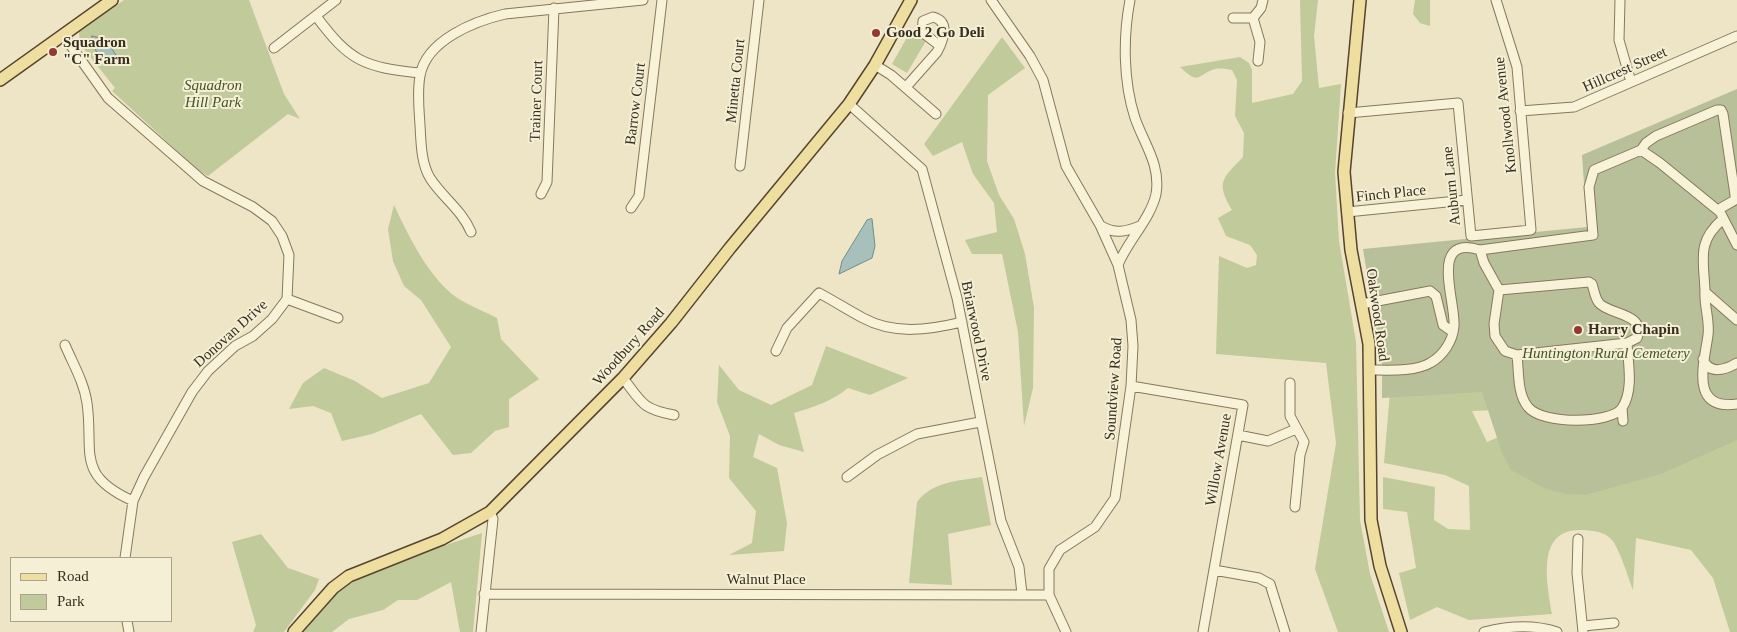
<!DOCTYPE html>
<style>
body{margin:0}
#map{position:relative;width:1737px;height:632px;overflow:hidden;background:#ede5c6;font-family:Georgia,serif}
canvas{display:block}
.legend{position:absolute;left:10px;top:557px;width:162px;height:65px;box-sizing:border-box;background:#f4efd5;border:1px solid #a9a28d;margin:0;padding:6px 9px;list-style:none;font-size:15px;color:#382e20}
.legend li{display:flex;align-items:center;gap:10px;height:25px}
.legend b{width:25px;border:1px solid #a9a28d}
</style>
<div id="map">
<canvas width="1737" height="632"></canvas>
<ul class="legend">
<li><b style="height:6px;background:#eedea0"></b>Road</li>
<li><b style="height:14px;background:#c0ca9a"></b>Park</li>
</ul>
</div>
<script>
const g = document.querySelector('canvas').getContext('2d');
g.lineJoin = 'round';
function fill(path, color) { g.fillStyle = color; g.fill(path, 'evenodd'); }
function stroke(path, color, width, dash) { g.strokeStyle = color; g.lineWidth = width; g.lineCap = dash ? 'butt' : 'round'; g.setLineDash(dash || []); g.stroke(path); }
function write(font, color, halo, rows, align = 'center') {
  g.font = font + ' Georgia,serif'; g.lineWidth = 4; g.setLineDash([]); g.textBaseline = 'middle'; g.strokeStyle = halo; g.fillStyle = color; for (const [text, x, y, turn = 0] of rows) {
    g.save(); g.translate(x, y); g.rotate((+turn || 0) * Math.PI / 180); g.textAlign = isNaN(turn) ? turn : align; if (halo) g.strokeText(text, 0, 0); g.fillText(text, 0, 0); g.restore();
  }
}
fill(new Path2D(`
 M124 0H249L284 94 300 119 288 114 208 176 198 170 112 91 115 88 80 44 79 32Z
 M1300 0H1318L1314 36 1319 88 1341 84 1335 173 1339 241 1356 342 1360 520 1370 574 1389 632H1338L1315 569 1336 443 1326 363 1216 354 1219 256 1247 268 1256 265 1257 255 1250 245 1226 236 1218 218 1232 210C1215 182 1223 178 1243 157L1244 133 1235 116 1237 80 1232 70C1227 69 1220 68 1215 69 1196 75 1200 86 1180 67L1240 57 1249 63 1252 70V103L1293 94 1302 81Z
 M1415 0H1430V26L1420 23 1413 14Z
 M910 32 926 41 907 73 892 64Z
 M1002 37 1025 68 988 95 987 161 999 195 1014 219 1025 254 1034 308 1033 388 1024 426 1018 332 1002 254H972L965 240 997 232 994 203 973 174 962 142 933 156 924 144Z
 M394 205C408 235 429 278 456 297 469 306 484 311 497 318L501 339 539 379 509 399V427L495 431 471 453 453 455 421 414 372 434 342 441 331 413 313 406 289 409 303 383 324 368 355 381 382 398 429 383 451 347 421 300 404 286 393 261 388 229Z
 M826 346 908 378 870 395 848 388C833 401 813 407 794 413L804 452 779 445 759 434 753 457 777 468 787 523 784 551 729 555 752 543 756 511 729 478 730 436 717 402 719 365 739 390 771 405 812 385Z
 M1511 387 1496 410 1472 411 1487 442 1506 434 1737 428V632H1730L1713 578 1691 550 1636 538 1633 590C1628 577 1620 550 1612 540 1604 531 1594 531 1583 530 1535 527 1547 583 1552 614L1469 620 1437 607 1410 620 1399 573 1416 568 1407 512 1383 509V477L1435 487 1434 520 1448 529 1470 530 1469 486 1445 475 1384 463 1390 392Z
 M982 477 991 525 948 534 952 585 909 583 917 502C933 481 958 481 982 477Z
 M482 533 473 632H460L451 582 417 600H398L383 610 349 619 332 632H298L352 576Z
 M261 534 288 568 319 579 315 590 284 632H253L256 625 232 542Z`), '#c0ca9a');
fill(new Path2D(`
 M1737 89V440L1661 474 1585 495 1566 494 1546 489 1511 470 1502 453 1482 392 1382 398V366L1363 249 1587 227 1582 155Z`), '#b7c099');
const water = new Path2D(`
 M92 36 105 39 116 55 115 62 109 65 99 60Z
 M872 219 875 246 872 258 839 274 842 261 867 220Z`);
fill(water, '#a7c0bc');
stroke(water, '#6e8e8a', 1);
const minor = new Path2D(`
 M991 0 1030 56 1043 80 1066 166 1100 225 1118 265 1131 320 1133 346 1131 386 1115 498 1095 527 1060 550 1049 569V595L1066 632
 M1620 0 1619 40 1631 82
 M316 16C350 62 364 67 420 73
 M933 17C948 21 945 34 940 46L922 32 923 21Z
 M1233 18H1253
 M1253 18 1260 42 1258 61
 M1253 18 1261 8 1263 0
 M64 36 108 98 203 181 253 207 272 221 282 236 289 255 287 299 272 319 253 336 235 346 208 371 192 392 144 477 133 501 125 558
 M274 48 336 0
 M875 65 891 75 936 114
 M906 87 937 52 940 46
 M849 104 922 169 957 298 1001 521 1019 567 1022 594
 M1520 111 1574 107 1737 36
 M1348 113 1458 103 1471 236 1531 230 1517 67 1496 0
 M1641 150 1660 163 1720 212
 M740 166 759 0
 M541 194 547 182 554 8
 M631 208 639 196 662 0
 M1347 212 1467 200
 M1723 219C1696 242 1704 260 1705 292L1737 320
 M1101 226C1115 234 1125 232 1140 226
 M471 232C462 210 442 197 430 178 421 163 421 142 420 125 419 109 417 92 420 76 426 40 475 21 505 14L643 0
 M1118 265C1127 242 1151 218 1156 194 1161 165 1144 144 1135 118 1123 81 1123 37 1130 0
 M1499 290 1589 282 1592 284C1594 290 1595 298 1599 303 1609 315 1647 313 1637 338L1627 343 1517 355 1505 351 1495 336 1494 324 1499 290 1484 263 1480 250 1593 235 1589 187 1594 170 1641 150 1646 143 1656 136 1717 110H1721L1723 114 1735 195V200L1721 208 1720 212 1737 245
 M1705 292C1704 306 1710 321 1708 335 1705 360 1688 411 1737 404
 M287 299 338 318
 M1362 304 1430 291 1436 296 1443 325 1453 332
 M65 345C73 364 84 382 87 403 94 452 75 475 133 501
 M776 351 787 328 819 293C834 301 848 310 863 318 894 335 929 330 962 322
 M1517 355C1519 371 1517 394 1528 407 1542 425 1611 424 1622 408 1634 390 1628 363 1627 343
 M1703 359C1709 375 1725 370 1737 363
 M1370 370C1387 370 1415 372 1430 363 1443 356 1453 341 1454 326 1456 301 1428 234 1480 250
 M623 378C642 403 642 409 674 415
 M1290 383V416L1304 442 1300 455 1295 507
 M1131 386 1243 405 1203 632
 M1622 408 1623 421
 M1238 435 1268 441 1296 429
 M847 477 877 455 917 434 980 422
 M1578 539 1577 573 1583 632
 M1214 570 1259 578 1270 584 1285 632
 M484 594 1049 595
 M127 621 129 632
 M1583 626 1614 623
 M481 632 493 519 490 512
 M1484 632C1508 626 1533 624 1557 632`);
const major = new Path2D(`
 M1360 0 1344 172 1351 250 1369 344 1371 520 1380 566 1401 632
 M0 80 112 0
 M294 632 333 588 349 576 442 539 490 512 623 378 671 323 730 248 849 104 875 65 911 0`);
stroke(minor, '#87785c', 11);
stroke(major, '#554530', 14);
stroke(minor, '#f8f2d9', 9);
stroke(major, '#eedea0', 11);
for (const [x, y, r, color] of [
 [876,33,5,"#94392f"],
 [53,52,5,"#94392f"],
 [1578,330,5,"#94392f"]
]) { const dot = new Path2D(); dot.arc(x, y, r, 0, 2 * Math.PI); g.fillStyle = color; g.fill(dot); stroke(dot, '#f4efd5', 2); }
write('bold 15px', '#382e20', '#f4efd5', [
 ["Good 2 Go Deli",886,33],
 ["Squadron",63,43],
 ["\"C\" Farm",63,60],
 ["Harry Chapin",1588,330]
], 'left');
write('15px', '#382e20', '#f4efd5', [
 ["Hillcrest Street",1625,70,-24],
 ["Minetta Court",736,81,-84],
 ["Trainer Court",537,101,-88],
 ["Barrow Court",636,104,-83],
 ["Knollwood Avenue",1506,115,-96],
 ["Auburn Lane",1452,186,-96],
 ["Finch Place",1391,194,-6],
 ["Oakwood Road",1377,315,82],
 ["Briarwood Drive",976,331,78],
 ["Donovan Drive",231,334,-42],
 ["Woodbury Road",629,347,-48],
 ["Soundview Road",1114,389,-86],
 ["Willow Avenue",1219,460,-80],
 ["Walnut Place",766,580]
]);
write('italic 15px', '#445427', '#f4efd5', [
 ["Squadron",213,86],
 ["Hill Park",213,103],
 ["Huntington Rural Cemetery",1606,354]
]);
</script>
